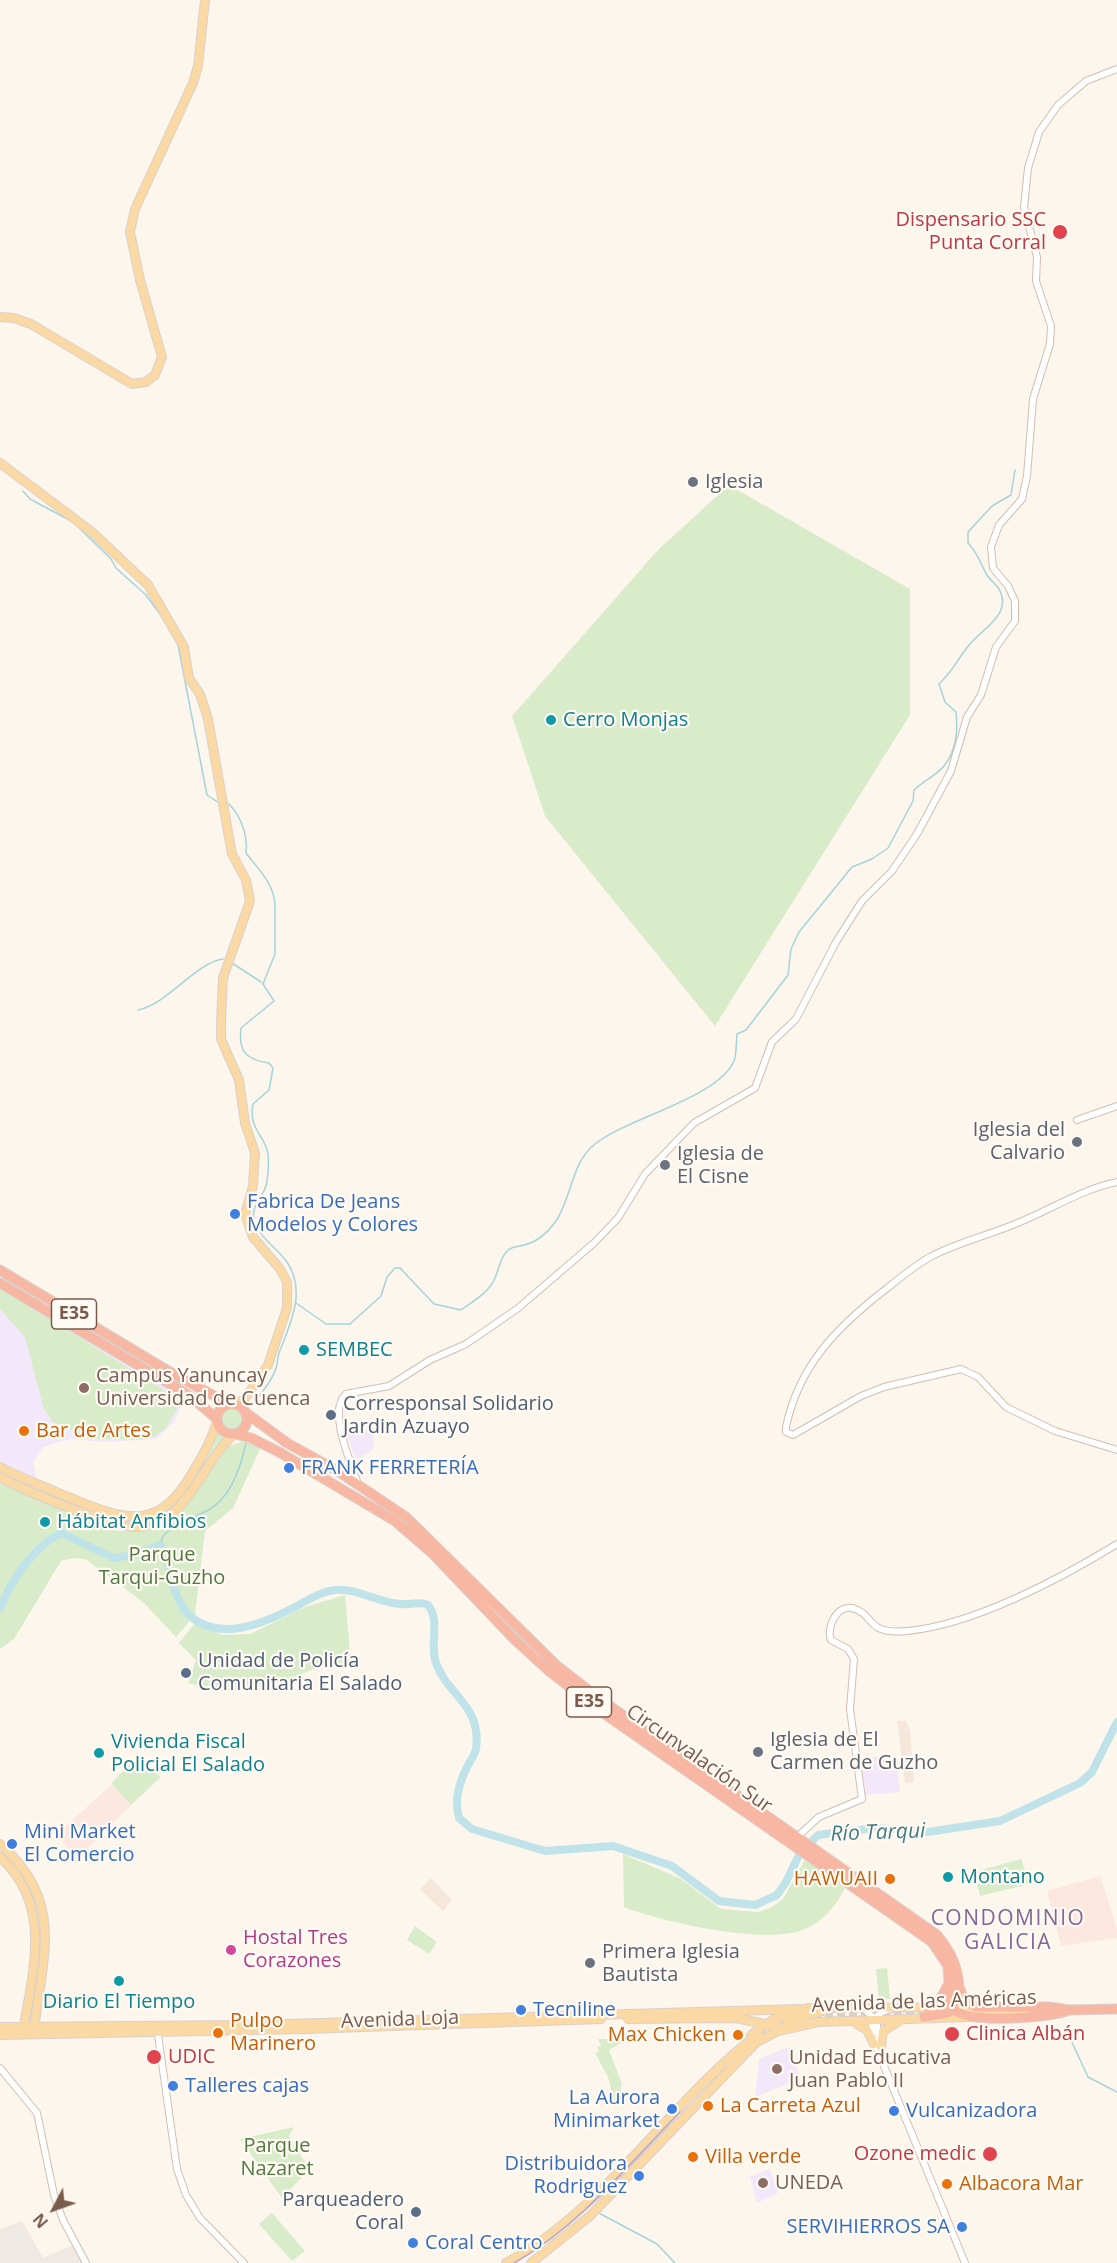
<!DOCTYPE html>
<meta charset="utf-8">
<style>
body{margin:0}
#map{position:relative;width:1117px;height:2263px;overflow:hidden;background:#fdf6ec;font-family:"Open Sans",sans-serif}
canvas{display:block}
.north{position:absolute;left:24px;top:2179px;width:60px;height:60px;-webkit-text-stroke:4px #fffaf3;paint-order:stroke;rotate:229deg;font-size:16px;font-weight:700;line-height:24px;text-align:center;color:#7a5c4d}
.north::after{content:'';display:block;margin:auto;width:21px;height:27px;background:#7a5c4d;clip-path:polygon(50% 0,100% 100%,50% 72%,0 100%)}
</style>
<div id="map">
<canvas width="1117" height="2263"></canvas>
<div class="north">N</div>
</div>
<script>
const g = document.querySelector('canvas').getContext('2d');
g.lineJoin = 'round';
function fill(path, color) { g.fillStyle = color; g.fill(path, 'evenodd'); }
function stroke(path, color, width, dash) { g.strokeStyle = color; g.lineWidth = width; g.lineCap = dash ? 'butt' : 'round'; g.setLineDash(dash || []); g.stroke(path); }
function write(font, color, halo, rows, align = 'center') {
  g.font = font + ' "Open Sans",sans-serif'; g.lineWidth = 4.5; g.setLineDash([]); g.textBaseline = 'middle'; g.strokeStyle = halo; g.fillStyle = color; for (const [text, x, y, turn = 0] of rows) {
    g.save(); g.translate(x, y); g.rotate((+turn || 0) * Math.PI / 180); g.textAlign = isNaN(turn) ? turn : align; if (halo) g.strokeText(text, 0, 0); g.fillText(text, 0, 0); g.restore();
  }
}
fill(new Path2D(`
 M897 1721H906L910 1731 914 1782 905 1783Z
 M431 1878 452 1900 443 1911 420 1889Z`), '#f5e8da');
fill(new Path2D(`
 M112 1784 131 1805 76 1860 57 1834Z
 M1100 1876 1117 1928V1938L1061 1946 1047 1891Z`), '#fde8e0');
fill(new Path2D(`
 M22 2221 43 2258 73 2245 82 2263H0V2229Z`), '#efe9e4');
fill(new Path2D(`
 M0 1285 184 1399 174 1422 156 1439 104 1442 70 1439 43 1447 33 1462 37 1479 0 1461Z
 M341 1417 373 1433 374 1449 356 1461Z
 M896 1755 900 1792 865 1795 861 1758Z
 M788 2047 801 2079 755 2097 759 2059Z
 M770 2169 778 2193 757 2203 750 2176Z`), '#f3e8fa');
fill(new Path2D(`
 M729 485 910 589V715L715 1026 545 816 512 716 658 550Z
 M0 1288 182 1401 165 1429 154 1437 142 1440 93 1439 53 1422 44 1409 25 1337 0 1309Z
 M219 1419a13 13 0 1 1 26 0a13 13 0 1 1-26 0Z
 M217 1429 227 1436C212 1458 193 1494 172 1510 160 1519 144 1525 129 1524 110 1524 20 1486 0 1475V1469L107 1516 127 1522 139 1521 162 1513 178 1500 214 1445Z
 M244 1441 256 1443 260 1449 233 1508 205 1531 195 1615 176 1637 143 1602 85 1559 73 1558 61 1561 14 1639 0 1649V1481L119 1531 150 1529 170 1518 226 1447Z
 M345 1595 351 1665 328 1664 282 1681 247 1690 222 1691 188 1683 196 1660 179 1643 194 1624 223 1635 250 1634 305 1607Z
 M137 1758 161 1777 131 1805 111 1783Z
 M623 1854 681 1879 721 1909 758 1912 772 1907 783 1899 805 1860 845 1888C836 1906 824 1921 805 1929 767 1946 662 1922 624 1907Z
 M1021 1859 1030 1884 980 1896 974 1872Z
 M415 1926 437 1942 429 1954 407 1940Z
 M887 1968 890 1999 879 2000 876 1969Z
 M619 2033 621 2043 609 2050 622 2084 616 2109 608 2077 595 2053 599 2052 597 2047 601 2046 598 2039H608V2034Z
 M294 2127 289 2136 311 2172 306 2173 282 2198 240 2139Z
 M272 2213 305 2251 292 2261 259 2224Z`), '#d8ecc9');
stroke(new Path2D(`
 M23 491 30 499 73 522 111 559 116 568 146 595 162 617
 M178 645 207 795 219 803
 M229 804C241 816 248 836 246 853 258 869 273 882 275 904V954L263 984 274 1001 241 1028C238 1052 247 1060 269 1063L273 1068 269 1090 253 1104C248 1129 265 1135 268 1154 269 1163 268 1178 266 1186 262 1198 251 1207 254 1219 257 1236 278 1249 287 1262 307 1292 290 1324 279 1353 277 1359 278 1365 275 1371 271 1382 262 1391 256 1402
 M232 963 261 982
 M138 1010C168 1004 195 963 223 959
 M296 1303 326 1324H350L381 1296 387 1277 395 1268H400L434 1304 461 1310C472 1302 489 1292 494 1280 499 1270 500 1258 507 1251 512 1246 518 1247 524 1245 538 1242 548 1232 556 1221 572 1197 571 1163 595 1144 627 1118 718 1098 734 1061 737 1053 736 1042 737 1034L746 1030 788 975 791 949 799 932 852 867 872 859 888 848 913 801 914 790C923 781 937 775 944 766 956 751 958 730 956 712L945 702 939 684C955 669 957 659 970 644 983 628 1013 614 999 589 996 584 990 580 987 575 980 563 978 553 968 543V532L992 506 1011 495 1015 470
 M160 1545 163 1536 167 1532C181 1522 196 1517 210 1509 232 1496 241 1466 246 1443
 M1068 2025 1070 2038 1088 2077 1117 2092
 M597 2212 657 2244 675 2263`), '#a5d3da', 1.5);
stroke(new Path2D(`
 M0 1608C11 1581 34 1546 61 1533L114 1558 134 1555 160 1545C172 1563 170 1597 190 1616 219 1641 260 1625 289 1610 304 1603 318 1592 335 1590 359 1588 378 1603 401 1604 411 1605 419 1601 428 1605 441 1621 429 1644 436 1663 447 1695 482 1705 476 1749 475 1754 471 1760 468 1765 459 1783 454 1799 459 1818L472 1829 545 1851 613 1846 672 1866 719 1901 755 1905 777 1895 786 1882 800 1853 818 1835 875 1828 928 1832 1000 1821 1080 1783 1092 1772 1117 1722`), '#bfe3e8', 8);
stroke(new Path2D(`
 M882 2015 930 2013
 M813 2016 885 2012
 M760 2036 781 2026`), '#dcd0c4', 8, [8, 4]);
const minor = new Path2D(`
 M1077 1120 1117 1106
 M1117 1182C1083 1189 1051 1209 1020 1222 990 1235 958 1242 930 1257 914 1266 900 1278 886 1289 837 1327 799 1365 786 1427V1432L793 1435 861 1396 884 1387 961 1369 978 1377 1006 1407 1055 1431 1117 1450
 M358 1484C351 1463 327 1410 346 1394L389 1386 430 1360 466 1344 517 1309 594 1243 618 1218 645 1174 694 1123 755 1088 772 1042 796 1019 836 942 862 901 892 871 917 834 951 771 967 717 981 695 996 647 1015 621V601L1008 586 993 568 991 547 999 525 1022 499 1027 476 1033 399 1050 344 1051 326 1036 281 1037 257 1024 207 1028 168 1039 132 1058 105 1086 81 1117 69
 M796 1838 819 1817 862 1799 850 1709 854 1659 848 1649 831 1640C826 1629 836 1605 852 1608 876 1614 864 1635 907 1631 973 1625 1060 1579 1117 1544
 M863 2008 876 2020 880 2045
 M891 2009 882 2012 872 2020V2037L965 2263
 M157 2028 177 2169 186 2195 200 2218 244 2263
 M0 2068 37 2113 54 2195 63 2220 86 2263`);
const major = new Path2D(`
 M0 317 14 318 31 324 132 384 146 382 155 375 162 357 140 280 130 232 135 209 193 83 198 66 205 0
 M0 463 92 532 148 585 184 647 189 678 200 694 208 719 232 854 246 880 250 901 223 978 221 1023V1039L239 1080 245 1123 255 1153 253 1186 245 1214 253 1237 280 1269 287 1282V1308L268 1365 244 1400 231 1404
 M0 1467C23 1479 47 1488 71 1498 128 1522 160 1531 194 1470 204 1454 212 1439 217 1421
 M0 1477C24 1491 113 1528 138 1527 153 1526 169 1518 179 1507 200 1485 211 1455 234 1434
 M0 1844C65 1901 43 1954 34 2030
 M0 1857C53 1905 33 1970 23 2032
 M973 2013H1025
 M628 2019 736 2018 784 2028
 M787 2021 830 2009
 M854 2022 867 2030 874 2044
 M0 2027 251 2025 800 2009
 M0 2035 305 2029 601 2019
 M751 2035 774 2019 808 2008 975 2007
 M881 2047 883 2031 898 2022
 M506 2263C607 2208 668 2103 758 2034
 M531 2263 590 2216 745 2054 757 2042 778 2031 818 2022 968 2017`);
const highway = new Path2D(`
 M0 1270 170 1372 229 1404
 M0 1283 190 1396 217 1419
 M217 1419a15 15 0 1 1 30 0a15 15 0 1 1-30 0Z
 M246 1413 287 1443 336 1470 406 1517 556 1665 604 1702 937 1935C955 1956 969 1989 948 2013L924 2017
 M235 1434 251 1438 279 1452 395 1521 432 1553 514 1639 549 1671 599 1710 932 1942 948 1966 950 2002 955 2011C974 2023 1047 2018 1069 2010
 M960 1989 964 2000 976 2007H1050L1069 2010 1117 2009
 M927 2007 940 2000 949 1983`);
stroke(minor, '#d1beb0', 8);
stroke(major, '#dad1cd', 10);
stroke(highway, '#dad1cd', 11);
stroke(minor, '#fff', 6);
stroke(major, '#fbd9a5', 8);
stroke(highway, '#f7b7a3', 9);
stroke(new Path2D(`
 M514 2263C579 2226 628 2165 680 2112`), '#b9a8c9', 1.5);
for (const [x, y, r, color] of [
 [1060,232,8,"#e0444e"],
 [693,482,6,"#6b7280"],
 [551,720,6,"#0f9aa8"],
 [1077,1142,6,"#6b7280"],
 [665,1165,6,"#6b7280"],
 [235,1214,6,"#3f7fe0"],
 [304,1350,6,"#0f9aa8"],
 [84,1388,6,"#8d6e63"],
 [331,1415,6,"#5c6f8a"],
 [24,1431,6,"#e8710a"],
 [289,1468,6,"#3f7fe0"],
 [45,1522,6,"#0f9aa8"],
 [186,1673,6,"#5c6f8a"],
 [758,1752,6,"#6b7280"],
 [99,1753,6,"#0f9aa8"],
 [12,1844,6,"#3f7fe0"],
 [948,1877,6,"#0f9aa8"],
 [890,1879,6,"#e8710a"],
 [231,1950,6,"#d1479c"],
 [590,1963,6,"#6b7280"],
 [119,1981,6,"#0f9aa8"],
 [521,2010,6,"#3f7fe0"],
 [218,2033,6,"#e8710a"],
 [952,2034,8,"#e0444e"],
 [738,2035,6,"#e8710a"],
 [154,2057,8,"#e0444e"],
 [777,2069,6,"#8d6e63"],
 [173,2086,6,"#3f7fe0"],
 [708,2106,6,"#e8710a"],
 [672,2109,6,"#3f7fe0"],
 [894,2111,6,"#3f7fe0"],
 [990,2154,8,"#e0444e"],
 [693,2157,6,"#e8710a"],
 [639,2176,6,"#3f7fe0"],
 [763,2183,6,"#8d6e63"],
 [947,2184,6,"#e8710a"],
 [416,2212,6,"#5c6f8a"],
 [962,2227,6,"#3f7fe0"],
 [413,2243,6,"#3f7fe0"]
]) { const dot = new Path2D(); dot.arc(x, y, r, 0, 2 * Math.PI); g.fillStyle = color; g.fill(dot); stroke(dot, '#fffaf3', 2); }
for (const [x, y, w] of [
 [74,1314,45],
 [589,1702,45]
]) { const box = new Path2D(); box.roundRect(x - w / 2, y - 15, w, 30, 4.5); g.fillStyle = '#fffaf3'; g.fill(box); stroke(box, '#7a5c4d', 1.5); }
write('bold 18px', '#7a5c4d', null, [
 ["E35",74,1314],
 ["E35",589,1702]
]);
write('20px', '#be3a42', '#fffaf3', [
 ["Dispensario SSC",1046,220],
 ["Punta Corral",1046,243],
 ["Clinica Albán",966,2034,"left"],
 ["UDIC",168,2057,"left"],
 ["Ozone medic",976,2154]
], 'right');
write('20px', '#5b616d', '#fffaf3', [
 ["Iglesia",705,482],
 ["Iglesia del",1065,1130,"right"],
 ["Calvario",1065,1153,"right"],
 ["Iglesia de",677,1154],
 ["El Cisne",677,1177],
 ["Iglesia de El",770,1740],
 ["Carmen de Guzho",770,1763],
 ["Primera Iglesia",602,1952],
 ["Bautista",602,1975]
], 'left');
write('20px', '#0d838f', '#fffaf3', [
 ["Cerro Monjas",563,720],
 ["SEMBEC",316,1350],
 ["Hábitat Anfibios",57,1522],
 ["Vivienda Fiscal",111,1742],
 ["Policial El Salado",111,1765],
 ["Montano",960,1877],
 ["Diario El Tiempo",119,2002,"center"]
], 'left');
write('20px', '#366cbe', '#fffaf3', [
 ["Fabrica De Jeans",247,1202],
 ["Modelos y Colores",247,1225],
 ["FRANK FERRETERÍA",301,1468],
 ["Mini Market",24,1832],
 ["El Comercio",24,1855],
 ["Tecniline",533,2010],
 ["Talleres cajas",185,2086],
 ["La Aurora",660,2098,"right"],
 ["Minimarket",660,2121,"right"],
 ["Vulcanizadora",906,2111],
 ["Distribuidora",627,2164,"right"],
 ["Rodriguez",627,2187,"right"],
 ["SERVIHIERROS SA",950,2227,"right"],
 ["Coral Centro",425,2243]
], 'left');
write('20px', '#785e54', '#fffaf3', [
 ["Campus Yanuncay",96,1376],
 ["Universidad de Cuenca",96,1399],
 ["Unidad Educativa",789,2058],
 ["Juan Pablo II",789,2081],
 ["UNEDA",775,2183]
], 'left');
write('20px', '#4e5e75', '#fffaf3', [
 ["Corresponsal Solidario",343,1404],
 ["Jardin Azuayo",343,1427],
 ["Unidad de Policía",198,1661],
 ["Comunitaria El Salado",198,1684],
 ["Parqueadero",404,2200,"right"],
 ["Coral",404,2223,"right"]
], 'left');
write('20px', '#c56008', '#fffaf3', [
 ["Bar de Artes",36,1431],
 ["HAWUAII",878,1879,"right"],
 ["Pulpo",230,2021],
 ["Marinero",230,2044],
 ["Max Chicken",726,2035,"right"],
 ["La Carreta Azul",720,2106],
 ["Villa verde",705,2157],
 ["Albacora Mar",959,2184]
], 'left');
write('20px', '#537a41', '#fffaf3', [
 ["Parque",162,1555],
 ["Tarqui-Guzho",162,1578],
 ["Parque",277,2146],
 ["Nazaret",277,2169]
]);
write('20px', '#7a5c4d', '#fffaf3', [
 ["Circunvalación Sur",699,1759,35],
 ["Avenida de las Américas",924,2002,-2],
 ["Avenida Loja",400,2020,-2]
]);
write('20px', '#b23c85', '#fffaf3', [
 ["Hostal Tres",243,1938],
 ["Corazones",243,1961]
], 'left');
write('italic 21px', '#437c86', '#fffaf3', [
 ["Río Tarqui",878,1833,-2]
]);
g.letterSpacing = '1.5px';
write('21px', '#846695', '#fffaf3', [
 ["CONDOMINIO",1008,1919],
 ["GALICIA",1008,1943]
]);
g.letterSpacing = '0px';
</script>
